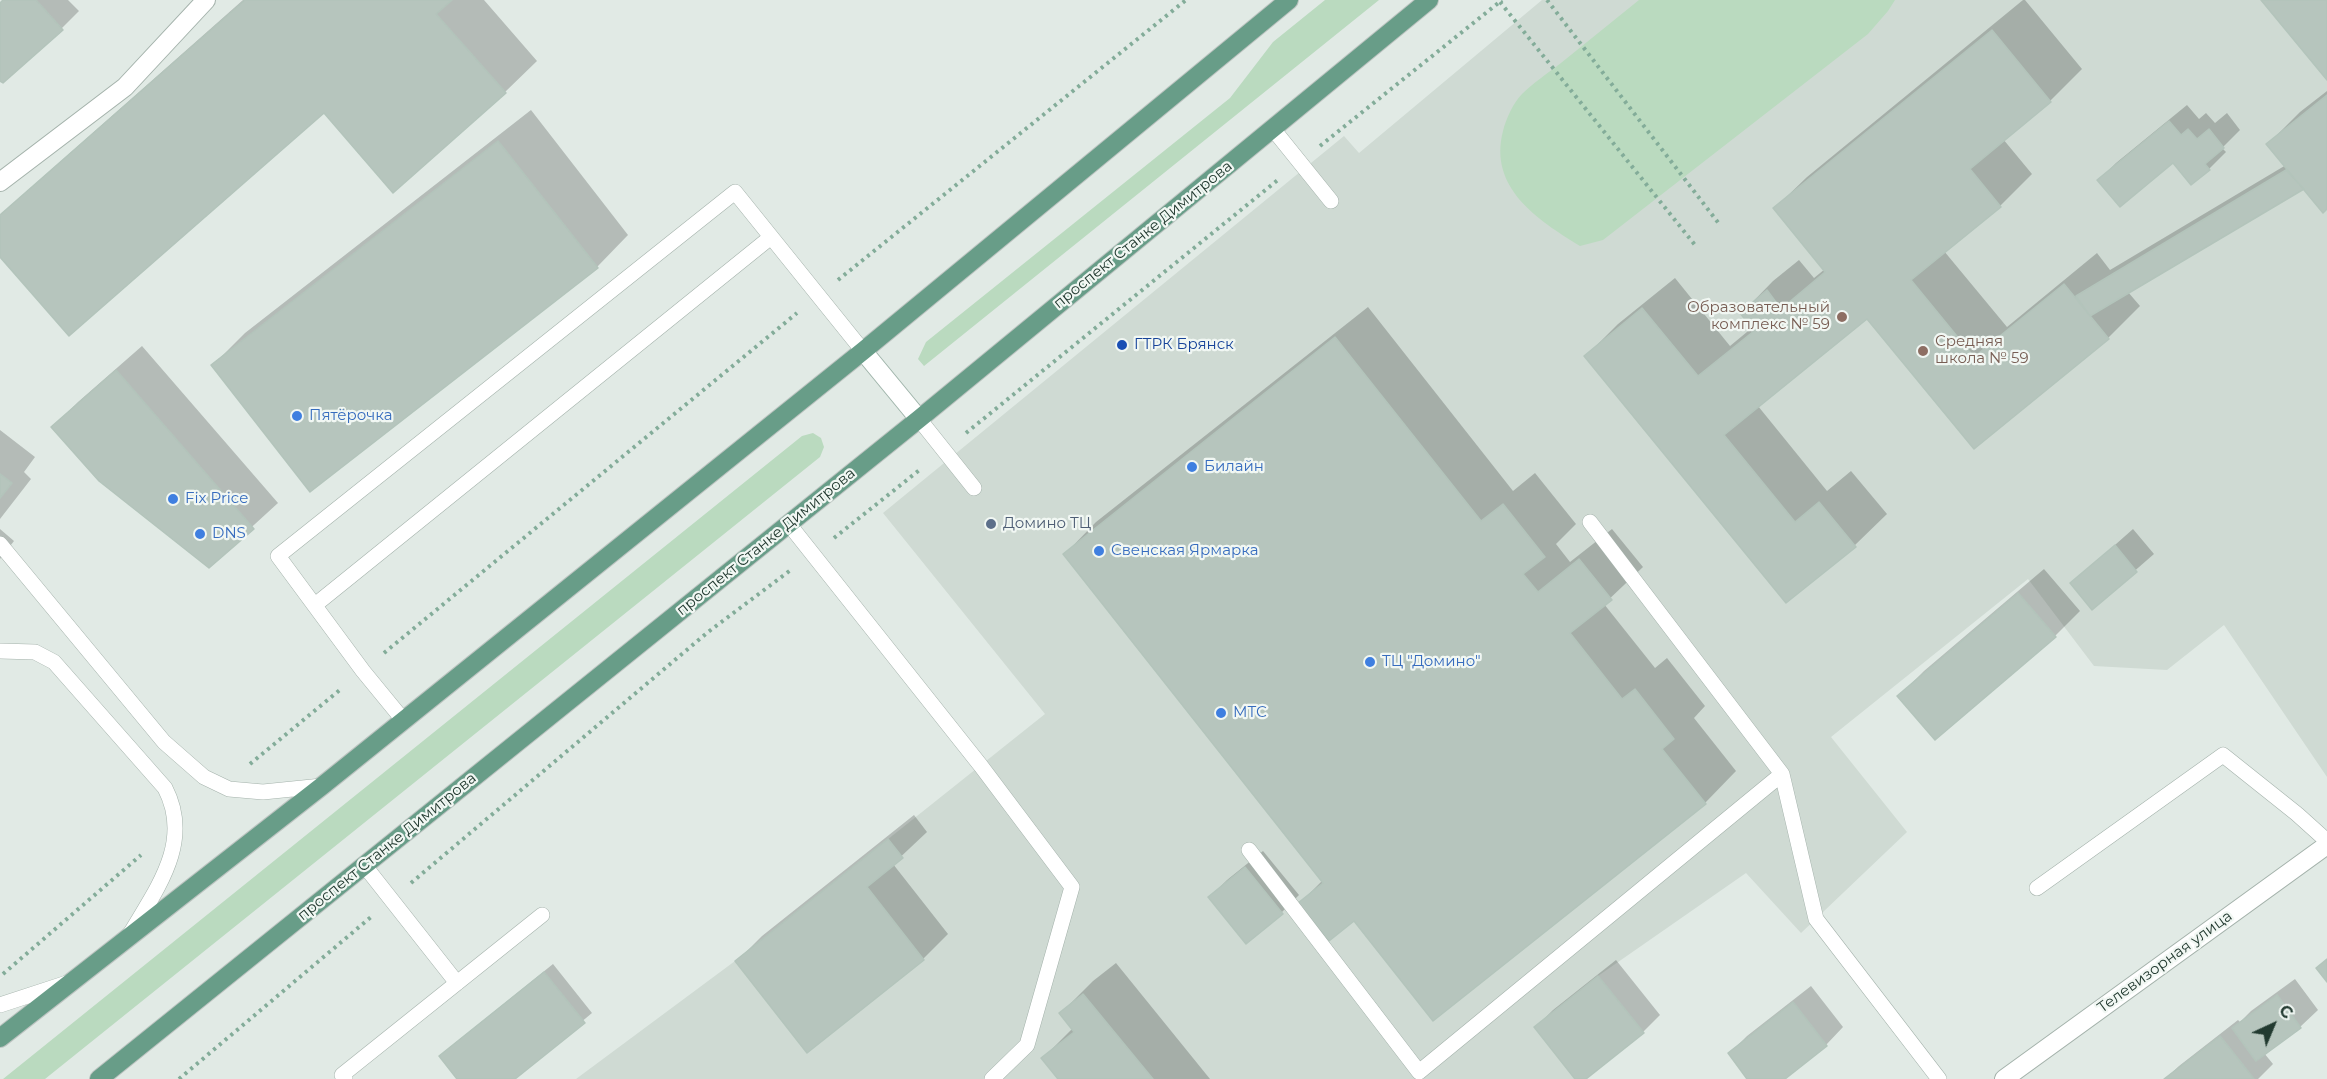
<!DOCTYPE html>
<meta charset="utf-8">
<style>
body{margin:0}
#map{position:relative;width:2327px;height:1079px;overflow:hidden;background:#e1eae5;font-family:Montserrat,sans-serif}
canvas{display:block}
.north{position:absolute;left:2243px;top:995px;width:60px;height:60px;-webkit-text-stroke:4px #f1f7f3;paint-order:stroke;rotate:44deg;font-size:16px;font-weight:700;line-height:24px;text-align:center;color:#223a30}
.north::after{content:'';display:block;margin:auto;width:21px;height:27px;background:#223a30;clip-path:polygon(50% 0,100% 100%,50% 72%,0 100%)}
</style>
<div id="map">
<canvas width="2327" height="1079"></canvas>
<div class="north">С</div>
</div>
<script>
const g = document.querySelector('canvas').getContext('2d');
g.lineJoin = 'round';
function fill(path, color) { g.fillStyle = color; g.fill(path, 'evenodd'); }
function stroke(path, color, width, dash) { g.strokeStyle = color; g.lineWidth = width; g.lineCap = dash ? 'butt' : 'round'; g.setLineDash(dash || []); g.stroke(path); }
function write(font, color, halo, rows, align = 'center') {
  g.font = font + ' Montserrat,sans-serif'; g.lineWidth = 4.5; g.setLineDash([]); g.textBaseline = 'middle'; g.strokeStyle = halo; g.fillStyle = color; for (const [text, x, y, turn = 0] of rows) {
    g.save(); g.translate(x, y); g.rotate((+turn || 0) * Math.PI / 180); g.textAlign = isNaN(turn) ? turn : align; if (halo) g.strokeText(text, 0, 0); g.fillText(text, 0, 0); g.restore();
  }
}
fill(new Path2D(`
 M1542 0H2327V777L2224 625 2167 670 2094 666 2028 579 1831 737 1907 832 1801 933 1746 873 1598 976 1644 1033 1586 1079H576L735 961 1045 714 883 513 1344 136 1359 153Z`), '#cfdad3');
fill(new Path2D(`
 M1325 0H1379L924 366 918 359 926 342 1230 98 1273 42Z
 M1639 0H1895L1888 11 1868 34 1603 240 1580 246C1538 220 1488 188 1503 131 1506 119 1513 103 1522 94 1533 83 1548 73 1561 63 1587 42 1613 21 1639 0Z
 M813 433 821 438 824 447 820 457 45 1079H3L802 436Z`), '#badabf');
fill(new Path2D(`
 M3 0H68L79 11 62 28 0 78V3Z
 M243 0H484L537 61 505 92 324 111 0 254V215Z
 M2023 0H2025L2082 69 2050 101 2003 139 2032 174 2000 206 1944 251 2007 327 2097 253 2110 270 2286 165 2268 144 2300 112 2327 91V207L2304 187 2128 292 2140 306 2108 338 1974 447 1867 317 1758 406 1827 491 1851 471 1887 514 1855 545 1786 601 1586 356 1618 324 1675 278 1730 346 1753 327 1742 313 1773 281 1799 260 1814 278 1825 269 1775 208 1807 177Z
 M2187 105 2199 119 2206 113 2215 123 2227 113 2240 130 2222 148 2226 152 2209 169 2173 161 2099 180 2116 163Z
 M531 110 628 235 597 267 213 365 245 333Z
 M1368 307 1513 491 1535 473 1576 524 1556 544 1570 562 1612 529 1643 567 1604 604 1655 668 1667 658 1705 706 1694 718 1736 771 1705 803 1354 919 1300 903 1323 880 1065 554 1096 522Z
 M142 346 278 503 209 566 53 427 78 402Z
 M0 430 35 457 24 472 31 479 0 519Z
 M0 529 14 541 0 559Z
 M2133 529 2154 554 2092 608 2072 583Z
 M2044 569 2080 611 2055 636 1935 738 1899 696 1924 671Z
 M914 815 927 832 893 864 948 934 923 959 807 1050 737 961 762 936Z
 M1263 851 1299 895 1282 912 1246 941 1210 897 1227 880Z
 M1616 960 1660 1015 1643 1032 1584 1079H1577L1536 1027 1553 1010Z
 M1116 963 1210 1079H1060L1043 1058 1073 1028 1061 1013 1093 981Z
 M553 964 592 1013 513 1079H459L449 1048Z
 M2295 979 2318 1010 2300 1027 2264 1053 2273 1064 2258 1079H2165L2179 1066 2238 1020 2240 1022 2251 1011Z
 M1811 986 1843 1027 1826 1045 1782 1079H1749L1730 1053 1747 1036Z`), '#0003');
const building = new Path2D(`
 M3 0H36L63 30 3 83 0 81V3Z
 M245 0H452L436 14 506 93 393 193 324 113 69 336 0 257V215Z
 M2261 0H2327V80Z
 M1992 30 2051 102 1970 169 2001 207 1911 280 1974 357 2064 284 2109 339 1974 449 1867 319 1724 435 1795 522 1819 502 1856 547 1786 603 1584 356 1642 308 1698 376 1754 331 1740 313 1767 290 1781 309 1825 272 1773 208Z
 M2327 95V209L2323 213 2266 144Z
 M2169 121 2181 135 2188 129 2197 139 2209 129 2224 148 2205 164 2210 170 2191 185 2173 163 2120 207 2097 180Z
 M498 141 598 268 310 492 211 365Z
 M2286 170 2304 189 2090 316 2076 296Z
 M1335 337 1481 521 1503 504 1545 557 1523 574 1538 592 1579 559 1612 600 1570 633 1622 699 1635 689 1674 739 1662 749 1706 804 1433 1021 1354 921 1329 941 1298 903 1323 883 1063 554Z
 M116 370 254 529 209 568 99 481 51 427Z
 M0 474 12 483 0 498Z
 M2115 545 2137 572 2092 610 2070 583Z
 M2018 593 2056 637 1935 740 1897 696Z
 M888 839 903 858 867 887 924 960 807 1053 735 961Z
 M1245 867 1283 914 1246 944 1208 897Z
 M2327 959V982L2316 968Z
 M544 972 585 1023 515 1079H457L439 1056Z
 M1598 976 1644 1033 1586 1079H1575L1534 1027Z
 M1083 994 1153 1079H1058L1041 1058 1074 1032 1059 1013Z
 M2277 995 2301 1028 2256 1061 2232 1028Z
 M1793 1002 1827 1046 1785 1079H1747L1728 1053Z
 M2220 1036 2254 1079H2164Z`);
fill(building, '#b6c5bd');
stroke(building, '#b3c4bb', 1.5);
const service = new Path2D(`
 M1273 129 1331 201
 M919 419 974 488
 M788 523 981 766 1072 887 1027 1045 992 1079
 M0 544 164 742 204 777 229 789 263 792 322 786
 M315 605 771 237
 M0 651 35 652 54 662 165 788C193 842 157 888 130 934
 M404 721 363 671 278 556 735 192 863 351
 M1782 774 1816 919 1939 1079
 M1249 850 1419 1072 1782 774 1590 522
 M364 865 457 983
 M2037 888 2223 755 2297 814 2327 841
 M0 1005 67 983
 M345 1079 342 1075 542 915`);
const minor = new Path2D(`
 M0 182 125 87 206 0
 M2004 1079 2327 845`);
const secondary = new Path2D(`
 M863 351 919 419`);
const primary = new Path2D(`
 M0 1038 322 786 863 351 1289 0
 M99 1079 919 419 1429 0`);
stroke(service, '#a4b2ab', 16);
stroke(minor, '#a4b2ab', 20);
stroke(secondary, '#a0b5ab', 20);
stroke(primary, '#bdc4c1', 20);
stroke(new Path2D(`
 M1547 0 1720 225
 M1500 2 1695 245
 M1320 146 1502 0
 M838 280 1186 0
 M966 433 1279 179
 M834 538 922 468
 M384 653 797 313
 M250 764 341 689
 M411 883 708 632 792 569
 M3 974 141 855
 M179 1079 371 917`), '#83ac99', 4, [3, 4.5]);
stroke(service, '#fff', 15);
stroke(minor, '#fff', 18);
stroke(secondary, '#fff', 18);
stroke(primary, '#689d88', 18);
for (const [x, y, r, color] of [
 [1842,317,6,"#8d6e63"],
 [1122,345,6,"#1a4fb4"],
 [1923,351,6,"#8d6e63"],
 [297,416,6,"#3f7fe0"],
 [1192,467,6,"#3f7fe0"],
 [173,499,6,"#3f7fe0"],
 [991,524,6,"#5c6f8a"],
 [200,534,6,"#3f7fe0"],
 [1099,551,6,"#3f7fe0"],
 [1370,662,6,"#3f7fe0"],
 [1221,713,6,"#3f7fe0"]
]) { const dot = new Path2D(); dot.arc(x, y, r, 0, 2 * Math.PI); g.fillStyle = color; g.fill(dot); stroke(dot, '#f1f7f3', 2); }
write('15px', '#223a30', '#f1f7f3', [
 ["проспект Станке Димитрова",1143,235,-39],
 ["проспект Станке Димитрова",766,542,-39],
 ["проспект Станке Димитрова",387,847,-39],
 ["Телевизорная улица",2165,962,-36]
]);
write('15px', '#785e54', '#f1f7f3', [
 ["Образовательный",1830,308],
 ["комплекс № 59",1830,325],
 ["Средняя",1935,342,"left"],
 ["школа № 59",1935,359,"left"]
], 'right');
write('15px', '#164399', '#f1f7f3', [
 ["ГТРК Брянск",1134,345]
], 'left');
write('15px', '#366cbe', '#f1f7f3', [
 ["Пятёрочка",309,416],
 ["Билайн",1204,467],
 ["Fix Price",185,499],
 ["DNS",212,534],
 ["Свенская Ярмарка",1111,551],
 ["ТЦ \"Домино\"",1382,662],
 ["МТС",1233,713]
], 'left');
write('15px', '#4e5e75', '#f1f7f3', [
 ["Домино ТЦ",1003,524]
], 'left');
</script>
